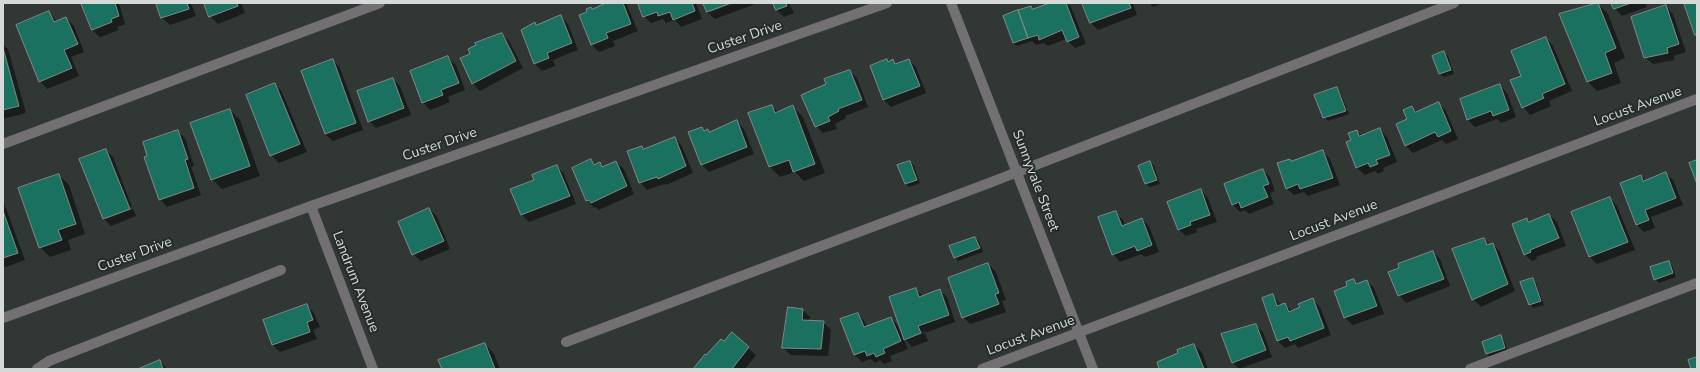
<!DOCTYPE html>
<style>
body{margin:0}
#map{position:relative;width:1700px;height:372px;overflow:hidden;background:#303735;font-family:"Nunito Sans",sans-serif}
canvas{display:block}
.frame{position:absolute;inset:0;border:4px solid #d5d9d8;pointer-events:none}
</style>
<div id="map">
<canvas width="1700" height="372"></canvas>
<div class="frame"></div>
</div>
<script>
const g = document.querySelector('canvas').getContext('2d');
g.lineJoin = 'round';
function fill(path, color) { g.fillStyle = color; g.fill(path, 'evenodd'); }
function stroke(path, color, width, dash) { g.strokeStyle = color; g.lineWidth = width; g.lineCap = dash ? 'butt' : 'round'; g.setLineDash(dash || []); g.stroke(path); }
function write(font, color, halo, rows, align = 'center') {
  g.font = font + ' "Nunito Sans",sans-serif'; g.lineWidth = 4; g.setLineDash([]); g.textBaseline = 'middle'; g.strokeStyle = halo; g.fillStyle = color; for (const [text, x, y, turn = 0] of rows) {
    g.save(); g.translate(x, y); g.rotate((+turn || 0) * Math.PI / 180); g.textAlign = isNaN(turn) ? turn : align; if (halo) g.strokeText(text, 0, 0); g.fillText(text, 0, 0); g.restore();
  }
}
fill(new Path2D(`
 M82 3H119L125 24 117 27 119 30 100 37 92 30Z
 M157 3H191L196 16 170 25 162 18Z
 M205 3H241L245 13 218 24 210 16Z
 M608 3H626L638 31 613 41 615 46 599 52 592 45 581 15 588 13 591 8 593 10Z
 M639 3H696L702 19 681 27 675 20 666 23 663 19 651 23 644 16Z
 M704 3H729L710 10V12L735 3H758L715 19 707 12Z
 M774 3H789L794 13 784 17 777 10Z
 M1053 3H1067L1071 7 1086 44 1075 48 1066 39 1048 46 1044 43 1036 45 1032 41 1017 46 1013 43 1030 7 1033 10Z
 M1083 3H1133L1137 15 1098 30 1091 23Z
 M1149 3H1163L1153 7Z
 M1612 3H1645L1647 7 1622 16 1615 9Z
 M1598 4 1608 14 1625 58 1614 63 1621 83 1597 91 1587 81Z
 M1665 6 1673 14 1686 52 1673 56 1675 60 1653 64 1645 57Z
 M49 12 57 22 66 18 74 26 84 52 71 57 79 76 47 89 40 81Z
 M561 16 568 24 578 50 553 60 555 66 542 71 535 64 536 25Z
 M502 34 509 41 523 68 480 91 473 84 461 59 471 54Z
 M1546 38 1553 46 1572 91 1549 101 1551 106 1530 115 1523 107 1522 76Z
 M3 44 8 49 26 113 3 119Z
 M1444 52 1448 56 1454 74 1444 77 1440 74 1433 56Z
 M448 58 456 65 465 90 448 97 450 102 430 110 423 102Z
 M333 60 340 68 363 130 333 141 325 134Z
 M886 60 888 62 893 61 897 64 909 60 916 67 926 93 891 107 883 99Z
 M850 71 857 78 868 107 845 116 846 118 835 124 837 129 823 133 816 126 827 85Z
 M393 79 400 86 411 115 376 128 369 121Z
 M275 84 282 92 307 152 279 163 271 155Z
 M1500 85 1507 93 1516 117 1501 123 1497 119 1475 127 1468 120Z
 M1336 88 1340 92 1349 114 1328 121 1324 117Z
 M1439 103 1446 111 1458 139 1446 144 1442 140 1413 153 1406 146 1397 125 1409 120 1412 107 1417 112Z
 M772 106 778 112 793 107 803 117 825 173 804 181 795 172 780 177 770 167 750 114Z
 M230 110 240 120 260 176 222 189 212 179Z
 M737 122 744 129 754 154 709 172 702 165 689 133 702 128 706 131H708L710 132Z
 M1380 129 1387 137 1397 162 1383 168 1384 171 1378 174 1375 171 1365 175 1357 168 1348 143 1353 140 1357 131 1362 136Z
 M177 131 185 138 194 166 191 167 201 195 167 207 160 199Z
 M675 138 682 146 693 173 666 185 664 184 647 190 640 182 641 147 645 150Z
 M106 150 113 157 132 207 106 217V219L133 209 136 216 111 226 104 219Z
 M1323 151 1330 159 1340 185 1308 196 1304 192 1294 195 1286 188 1292 162Z
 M591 161 596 165 600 164 603 167 616 162 624 169 634 194 599 210 596 207 594 208 587 200Z
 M910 162 914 166 920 183 909 187 905 183Z
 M1150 162 1154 166 1160 184 1150 187 1146 184 1139 166Z
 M557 166 564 174 576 204 529 222 522 215 512 190 535 180Z
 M1263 170 1270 177 1275 191 1270 193 1274 204 1249 214 1245 210 1240 212 1232 204Z
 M1666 173 1673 180 1683 205 1651 217 1655 228 1644 232 1637 225 1641 176 1646 181Z
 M59 175 69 185 85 234 68 240 71 250 50 257 40 247Z
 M1201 190 1208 198 1217 222 1196 229 1197 232 1186 236 1178 229Z
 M1610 198 1617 206 1635 250 1597 264 1590 257 1572 213Z
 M3 200 25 260 3 268Z
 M429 209 437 217 450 249 421 261 413 254Z
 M1115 212 1123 220 1125 225 1142 219 1149 226 1159 252 1145 257 1141 254 1120 262 1113 254Z
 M1549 215 1557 222 1566 246 1536 257 1537 259 1532 261 1524 254 1527 219 1530 222Z
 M975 238 979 241 983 252 958 261 955 257Z
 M1484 239 1490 245 1493 244 1500 252 1515 291 1481 307 1473 299Z
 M1433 252 1440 259 1450 286 1406 303 1399 295 1400 268Z
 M1669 262 1672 266 1676 277 1659 283 1655 279Z
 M988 264 996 272 1006 300 1002 301 1006 312 970 324 963 317Z
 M1532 279 1536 283 1544 305 1533 308 1530 304Z
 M1354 280 1358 284 1367 281 1374 288 1384 314 1353 325 1345 318 1349 287Z
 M915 289 923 296 939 290 947 297 955 322 925 333 928 341 912 347 903 337 908 349 890 356 892 361 884 364 880 360 875 363 871 359 862 362 855 355 858 315 865 322 867 327 891 318 901 329ZM926 331V332L908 339V337Z
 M1272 295 1281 305 1285 304 1292 311 1301 308 1313 300 1320 307 1331 335 1298 348 1295 344 1285 348 1278 341 1263 298Z
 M307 305 314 313 320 327 313 330 317 339 280 352 273 345 264 321Z
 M803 310 810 317 809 321 823 322 831 330 828 356 791 355 783 348Z
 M1255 325 1263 332 1272 357 1239 369 1233 363Z
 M1500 336 1504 340 1508 352 1491 358 1487 354 1483 342Z
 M485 344 494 354 500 369H443Z
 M1194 345 1202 352 1208 369H1160L1179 354Z
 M748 348 756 355 745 369H694Z
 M160 361 167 369H140Z`), '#0007');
const building = new Path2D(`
 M81 3H115L119 16 111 19 112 22 92 30Z
 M156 3H187L189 9 161 18Z
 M204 3H237L238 6 209 17Z
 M606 3H623L631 24 606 33 608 38 591 45 579 15 587 12 586 9 591 7 592 9Z
 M638 3H692L695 11 673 20 670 12 658 16 657 12 643 17Z
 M703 3H731L707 12Z
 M773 3H786L787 6 776 10Z
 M1050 3H1066L1079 37 1067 42 1062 30 1039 40 1038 35 1028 38 1018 10 1031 6 1032 9Z
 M1082 3H1129L1131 8 1090 23Z
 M1598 3 1616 48 1605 53 1612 73 1587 82 1559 14Z
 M1611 3H1631L1614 9Z
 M1684 3H1697V35H1695Z
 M1666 5 1679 44 1667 48 1668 53 1644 58 1631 17Z
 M1018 10 1028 38 1013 43 1003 16Z
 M49 11 54 22 66 17 78 44 64 50 72 68 39 82 16 25Z
 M561 15 572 43 547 53 549 58 534 64 521 30 535 22 536 25Z
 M502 33 516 61 472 84 460 58 470 54 468 49 476 45 475 43Z
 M1546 37 1565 84 1542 94 1544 98 1522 108 1510 80 1521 76 1511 51Z
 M3 48 19 106 3 110Z
 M1444 51 1451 70 1439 74 1432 56Z
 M448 56 459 83 441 90 443 95 422 103 410 71Z
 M333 59 356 123 325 134 301 71Z
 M887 59 888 62 893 59 895 64 909 59 920 86 883 100 870 66Z
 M850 70 862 100 838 109 839 111 828 117 830 121 815 127 801 95 826 84 824 79Z
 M393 78 404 108 368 122 357 91Z
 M275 83 300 144 270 156 246 95Z
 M1500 84 1509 110 1493 116 1491 111 1467 120 1460 99Z
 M1337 87 1346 111 1323 118 1314 95Z
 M1439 102 1451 131 1438 137 1435 132 1405 146 1396 124 1407 119 1403 110 1412 106 1415 112Z
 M772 105 775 113 793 105 815 164 793 172 789 160 769 167 748 113Z
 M230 109 250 166 211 180 190 123Z
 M737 120 747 147 701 165 688 132 702 127 704 131 708 129 709 132Z
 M1380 128 1390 155 1376 160 1378 164 1370 167 1368 163 1356 168 1346 142 1351 140 1348 133 1357 130 1359 136Z
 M178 130 188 159 185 160 194 188 159 200 144 157 147 156 143 142Z
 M675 137 686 166 658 179 657 177 639 183 627 151 642 146 643 149Z
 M106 149 130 209 103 219 79 159Z
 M1323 150 1333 178 1300 189 1298 184 1286 189 1277 163 1290 159 1291 161Z
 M591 159 594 165 600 162 602 167 616 161 627 186 591 203 589 200 586 201 572 168Z
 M1697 160V184L1689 163Z
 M910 161 917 180 905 184 897 165Z
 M1150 161 1157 180 1145 184 1138 166Z
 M557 165 570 196 521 215 510 189 534 180 532 175Z
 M1263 169 1269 184 1263 186 1268 197 1241 208 1239 202 1232 205 1224 184Z
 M1666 172 1676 198 1645 210 1649 220 1636 225 1620 183 1641 175 1643 181Z
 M59 174 76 224 58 230 62 240 39 248 18 188Z
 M1201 189 1210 215 1190 222 1191 225 1178 230 1167 202Z
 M1610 197 1628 242 1589 257 1571 212Z
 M429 208 444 241 412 255 398 222Z
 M3 211 18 253 3 258Z
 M1116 211 1122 226 1142 218 1152 245 1137 251 1135 246 1112 255 1098 217Z
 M1549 214 1559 238 1530 250 1531 252 1524 255 1512 224 1527 218 1528 222Z
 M975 237 980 248 954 258 949 246Z
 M1484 238 1487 245 1493 243 1508 284 1472 300 1452 249Z
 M1433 251 1444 279 1398 296 1388 272 1399 268 1398 264Z
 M1669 261 1673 273 1654 280 1650 267Z
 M988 263 999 293 995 294 999 304 962 318 948 278Z
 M1533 278 1541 301 1529 305 1520 282Z
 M1354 279 1356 284 1367 280 1377 306 1344 318 1334 291 1347 286 1346 282Z
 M916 288 919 297 940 289 949 315 918 326 921 333 904 340 889 297Z
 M1273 294 1277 306 1285 303 1289 312 1300 307 1298 304 1313 298 1324 328 1290 341 1288 337 1277 341 1262 298Z
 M307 304 313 320 307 322 310 332 272 345 263 320Z
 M788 307 803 309 802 320 824 321 821 349 782 348Z
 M858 313 864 327 891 317 901 341 883 349 885 353 876 357 874 353 867 356 865 351 854 355 840 319Z
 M1256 324 1266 350 1232 363 1221 334Z
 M732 332 749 347 732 369H693L705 354 706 355 721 339 724 341Z
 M1501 335 1505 348 1486 354 1482 342Z
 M485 343 495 369H442L438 360Z
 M1194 344 1204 369H1159L1157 362 1178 353 1177 350Z
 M1697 357V369H1691L1688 360Z
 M160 360 163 369H138Z`);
fill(building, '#1b7160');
stroke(building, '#818987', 1);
stroke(new Path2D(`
 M951 3 1093 369
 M3 144 380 3
 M311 206 373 369
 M3 318 311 206 887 3
 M566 342 989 183 1454 3
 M37 369 49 361 281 270
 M982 369 1697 99
 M1470 369 1697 283`), '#727073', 10);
write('14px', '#d5d9d8', '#262d2b', [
 ["Custer Drive",745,38,-19],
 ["Locust Avenue",1638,107,-20],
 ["Custer Drive",440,145,-19],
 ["Sunnyvale Street",1035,181,69],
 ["Locust Avenue",1334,221,-21],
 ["Custer Drive",135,255,-20],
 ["Landrum Avenue",355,282,69],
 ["Locust Avenue",1031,336,-20]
]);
</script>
